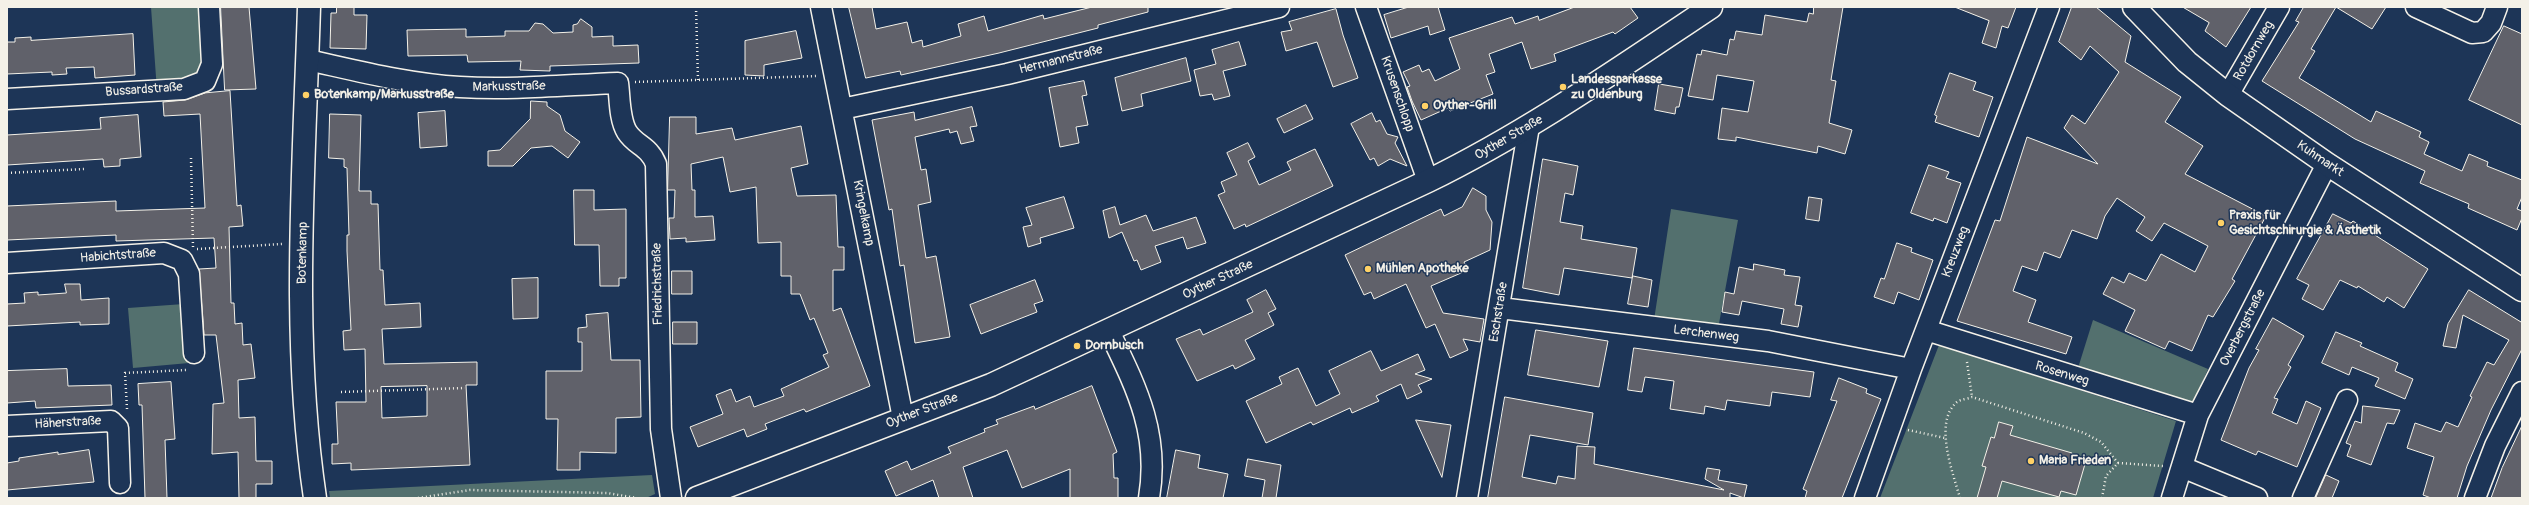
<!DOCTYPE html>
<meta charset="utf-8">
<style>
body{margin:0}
#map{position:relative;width:2529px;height:505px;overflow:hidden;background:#1d3557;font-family:Pangolin,sans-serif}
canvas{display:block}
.frame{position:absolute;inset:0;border:8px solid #f4f1e8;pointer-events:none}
</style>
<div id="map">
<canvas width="2529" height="505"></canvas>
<div class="frame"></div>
</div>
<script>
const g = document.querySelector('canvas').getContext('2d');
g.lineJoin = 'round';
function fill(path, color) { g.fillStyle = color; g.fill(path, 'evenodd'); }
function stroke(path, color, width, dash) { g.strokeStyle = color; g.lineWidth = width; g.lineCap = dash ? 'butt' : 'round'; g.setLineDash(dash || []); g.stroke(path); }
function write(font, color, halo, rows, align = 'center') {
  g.font = font + ' Pangolin,sans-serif'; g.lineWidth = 3; g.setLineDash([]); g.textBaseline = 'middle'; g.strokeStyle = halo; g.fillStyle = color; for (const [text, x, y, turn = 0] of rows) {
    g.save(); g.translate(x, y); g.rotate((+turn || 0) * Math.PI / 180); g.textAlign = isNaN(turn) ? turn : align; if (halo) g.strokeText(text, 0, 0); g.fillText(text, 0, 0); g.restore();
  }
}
fill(new Path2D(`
 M151 7H209L205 81 157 91Z
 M1671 209 1738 220 1718 329 1654 320Z
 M184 304 189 363 133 368 128 308Z
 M2093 320 2208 369 2193 404 2078 368Z
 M1939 345 2176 421 2153 498H1880Z
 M652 475 655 494 646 498H330L329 491Z`), '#53706e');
const building = new Path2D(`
 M221 7H249L256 89 225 90Z
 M337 7H354V15H367L366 49 330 48 331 13H336Z
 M849 7H872L876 29 907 22 912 43 922 40 923 47 961 36 958 24 984 16 988 31 1043 15 1044 19 1092 7H1148V12L1098 25V28L999 53 901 75 900 71 866 78Z
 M1409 7H1438L1445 30 1430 35 1428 26 1391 38 1384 15Z
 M1575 7H1630L1638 18 1615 34 1613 32 1554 54 1556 61 1531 69 1522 42 1489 54 1495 72 1486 75 1493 94 1450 111 1448 108 1421 120 1412 101 1407 87 1410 86 1403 72 1419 65 1422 72 1429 69 1435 81 1460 69 1449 38 1512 17 1515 24 1538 16 1539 20Z
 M1814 7H1843L1831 80 1836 81 1829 123 1852 130 1845 154 1818 146 1817 153 1736 137V141L1718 139 1722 108 1748 112 1754 81 1717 75 1713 100 1688 96 1697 54 1701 55 1702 50 1727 55 1730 39 1734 40 1736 31 1762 35 1765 15 1807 22 1809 13 1813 14Z
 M1955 7H2016L2008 28 2002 26 1996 48 1982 43 1989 21Z
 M2072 7H2096L2131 36 2125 62 2181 97 2165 122 2203 146 2185 174 2266 216 2232 279 2235 281 2213 317 2208 315 2192 351 2169 341 2165 349 2125 331 2135 310 2103 294 2112 277 2124 283 2129 273 2146 281 2161 254 2195 272 2208 246 2164 223 2152 241 2136 231 2145 217 2117 198 2105 216 2097 239 2072 230 2060 258 2044 252 2037 271 2022 266 2013 291 2036 300 2028 322 2072 337 2066 354 1957 321 1995 220 2000 221 2027 137 2098 164 2064 128 2072 115 2085 124 2119 72 2090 46 2081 60 2059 42Z
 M2183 7H2251L2226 47 2205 31 2209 23Z
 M2304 7H2386L2372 29 2336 7 2311 49 2315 51 2299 78 2371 122 2376 111 2421 132 2419 137 2429 142 2424 154 2462 171 2469 154 2488 162 2487 166 2522 180V197L2517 209 2522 211V218L2517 230 2468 208 2469 204 2420 183 2425 171 2355 139 2262 81 2299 22 2296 21Z
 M1336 9 1343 35 1358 78 1333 87 1317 42 1286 51 1281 32 1292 30 1289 22Z
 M581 19 592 27V37L613 36V46L638 45 639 63 550 66V71L520 70 521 61 468 62 467 55 408 56 407 30 466 29V37L505 36V31H529L535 23 543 24 553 33 573 32V25L577 24Z
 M2504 26 2522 34V125L2469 100Z
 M796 31 802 58 764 65V76L745 75V41Z
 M133 34 135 75 95 78 94 67 66 68 67 74 52 75V72L7 74V42H15V38L31 37V40Z
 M1239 42 1246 65 1223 71 1230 96 1214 100 1212 94 1200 96 1194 70 1216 64 1212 50Z
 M1186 58 1191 81 1141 94 1143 106 1122 111 1115 78Z
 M1950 73 1976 82 1973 90 1993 97 1979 137 1935 122 1937 116 1935 115Z
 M1084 81 1087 95 1082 96 1088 125 1076 127 1079 143 1060 147 1049 88Z
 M1659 84 1683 88 1679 107H1676L1675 114 1655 110Z
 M230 91 237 206 241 205 243 226 229 227 231 303H234L235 324 242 323 243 345 251 344 255 378 238 380 239 418 255 417 256 461H272V484H256V498H239L238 452 212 454 213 404 224 403 216 335H204L199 269 216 268 214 238 116 241V235L7 240V206L116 201V211L205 208 200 114 164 116 163 102 185 100 205 93Z
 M531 101 547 102V106L560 115 565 131 580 142 568 158 552 146 531 148 513 166H488V151L500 150 530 119Z
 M1306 105 1313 119 1284 133 1277 119Z
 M972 107 977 126 970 127 974 141 961 144 957 131 950 133 949 129 915 137 921 170 926 169 931 202 918 205 926 258 936 256 950 337 915 343 904 265 900 266 892 209 889 210 872 120 914 112 915 120Z
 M445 111 447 146 420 148 418 113Z
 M1372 113 1376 122 1380 120 1387 134 1398 137 1395 143 1407 166 1390 159 1378 166 1374 158 1370 160 1351 124Z
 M330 114 361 115 359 191H371V204H378L380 270H383L385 305 420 303 421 327 382 329 384 364 477 362V385H466L470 465 351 470V463L332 464V444H338L336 402H366L365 349 344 350 343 331 351 330 347 251V235H349L347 168 344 167V159L329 158ZM427 386V416L382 418 381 387Z
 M138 115 141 157 120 159V166L104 167 103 159 7 165V135L101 129 100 118Z
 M670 117H696V134L732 128 735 140 801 126 808 164 791 168 797 196 836 195 838 247H844V270H833V311L841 308 870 386 806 412 804 409 765 424 767 429 747 437 744 429 698 447 690 427 723 414 716 395 731 389 736 402 750 396 754 407 784 396 781 389 829 367 823 355 828 353 814 318 810 320 800 294H791V276H781V242L758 243 756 187 730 192 723 157 691 164 692 190H695V217L713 216 715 240 686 242V238L670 239 669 218H674L675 190H668Z
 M1248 143 1255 157 1248 161 1259 185 1291 170 1287 162 1315 149 1333 186 1246 227 1245 224 1234 229 1218 195 1225 192 1221 182 1237 175 1227 153Z
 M1543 159 1578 166 1573 195 1565 193 1560 222 1583 226 1581 239 1637 248 1632 278 1564 268 1559 295 1523 288Z
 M1929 165 1949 172 1946 178 1961 183 1947 223 1934 218 1933 221 1911 213Z
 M1473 188 1486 196V210L1492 222 1490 250 1464 262 1468 270 1431 286 1443 313 1484 319 1480 342 1463 339 1468 350 1450 358 1435 324 1426 328 1406 284 1374 299 1371 292 1364 295 1345 255 1441 209 1444 216 1462 207Z
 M574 190H594V210L626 209V278H619V286H600L599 245H575Z
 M1064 197 1074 228 1040 238 1041 243 1028 247 1023 227 1032 225 1026 208Z
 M1809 197 1822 199 1819 221 1806 219Z
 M1115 207 1120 225 1146 215 1153 231 1196 217 1206 243 1187 249 1183 237 1155 246 1161 262 1141 270 1137 260 1134 261 1122 232 1109 238 1103 211Z
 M2333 214 2351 223 2353 221 2428 269 2404 308 2387 297 2384 302 2358 286 2357 288 2340 280 2323 310 2302 299 2309 285 2297 279Z
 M1897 243 1912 248 1911 252 1933 260 1919 300 1898 292 1894 304 1874 297 1881 278 1884 279Z
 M1754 264 1785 270 1784 275 1800 277 1795 305 1802 306 1798 327 1781 324 1784 309 1742 301 1739 315 1722 312 1725 292 1734 294 1739 267 1753 270Z
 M672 271H692V294H672Z
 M1633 276 1652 280 1648 307 1628 304Z
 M538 278V318L513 319 512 279Z
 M1035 280 1043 301 1034 304 1037 312 981 334 970 305Z
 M65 284H80L81 300 109 298V324L80 325V322L7 326V304L25 303 24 293 38 292V295L66 293Z
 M1266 290 1276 309 1268 313 1274 325 1245 340 1255 359 1235 369 1233 365 1197 381 1176 339 1200 329 1203 335 1253 312 1247 300Z
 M2469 290 2521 322 2522 320V349L2491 410 2467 466 2457 498H2431L2423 495 2434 457 2407 448 2415 423 2441 432 2446 422 2458 427 2472 397 2470 396 2487 362 2494 365 2509 340 2463 315 2456 348 2443 346 2448 324Z
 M608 313 611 360H640L641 417 616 418V453L580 452V470H557L558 419H546V371H582V342H578V328L587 327 586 315Z
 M2273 318 2304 336 2288 365 2291 367 2274 398 2278 399 2272 413 2297 424 2306 401 2321 408 2297 467 2258 451 2256 455 2221 440 2249 368 2259 350 2256 349Z
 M673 322H697V344H673Z
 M1536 330 1608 341 1599 387 1528 375Z
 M2336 332 2362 343 2360 346 2398 363 2395 371 2413 379 2405 399 2375 386 2379 378 2352 367 2349 375 2322 363Z
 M1634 348 1814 372 1810 397 1772 392 1770 406 1727 400 1725 410 1705 406 1704 414 1670 409 1674 381 1645 377 1642 392 1628 390Z
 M1371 351 1381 371 1418 354 1425 370 1415 374 1432 379 1418 385 1422 392 1407 399 1401 384 1376 396 1379 401 1352 413 1350 408 1313 425 1311 422 1266 443 1246 401 1282 384 1279 377 1298 368 1316 406 1340 394 1329 371Z
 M67 369 68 386 111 385 112 405 36 408 35 401 7 403V371Z
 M1839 378 1867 389 1866 393 1881 399 1842 498H1805L1807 491 1803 489 1837 401 1831 400Z
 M171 382 175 439 165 440 167 498H145L142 405H139L138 384Z
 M1092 386 1117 452 1113 454 1114 478H1118V498H1070V469L1022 488 1007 450 963 467 973 498H939L933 480 896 496 885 471 907 461 911 470 951 453 948 447 985 432 984 429 998 424 996 420 1034 406 1035 409Z
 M1505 397 1593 413 1588 445 1530 435 1522 477 1556 484 1558 476 1575 479 1577 446 1595 447 1594 464 1724 490 1705 479 1707 468 1720 470 1718 480 1747 485 1744 498 1730 493V498H1488Z
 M2363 406 2400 410 2394 424 2387 423 2371 465 2347 456 2351 445 2346 443 2355 421 2361 423Z
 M1416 420 1451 425 1442 477Z
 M1999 422 2013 426 2010 435 2072 453 2071 459 2085 464 2076 495 2061 491 2059 497 2002 481 1997 498H1977L1986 467 1982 466 1991 437 1994 438Z
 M2522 426V498H2491L2502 468Z
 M89 450 94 482 7 490V463L19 461V458L58 452V454Z
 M1176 450 1200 455 1198 468 1228 474 1223 498H1167Z
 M1248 459 1281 465 1276 498H1262L1265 480 1245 476Z
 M2326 475 2339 481 2332 498H2316Z`);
fill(building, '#60616a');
stroke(building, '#f4f1e8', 1);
const street = new Path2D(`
 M821 7 903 418
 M1366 7 1428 181
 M2416 7 2472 33 2483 32 2491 23 2497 7
 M308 60C358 71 408 84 460 87 513 90 565 85 618 83 620 98 619 119 627 132 636 146 649 146 656 164L661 429 671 498
 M2228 95 2279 7
 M7 99 184 89 205 81 212 64 209 7
 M842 109 1007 74 1279 7
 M7 263 164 253 182 260 189 274 194 353
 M1500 308 1768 341 1911 369
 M1926 330 2198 415
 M1109 331C1136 387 1160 433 1149 498
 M7 426 111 421 118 428 120 483
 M2182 467 2257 498
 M1467 498 1529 126
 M1865 498 1911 369 2049 7
 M2172 498 2198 415 2327 164
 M2303 498 2347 400
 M2475 498 2495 446 2522 392`);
const secondary = new Path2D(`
 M309 7C304 170 291 337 315 498
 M2134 7 2187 62 2228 95 2327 164 2522 290
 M697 498 991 385 1428 181C1528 132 1618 69 1711 7`);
stroke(street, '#f4f1e8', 23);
stroke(secondary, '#f4f1e8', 25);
stroke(new Path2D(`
 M696 7 698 80
 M635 82 816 76
 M191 158 193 247
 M7 173 84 169
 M197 249 282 244
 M1967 362 1972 397
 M341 392 465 388
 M127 409 125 373 186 370
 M1908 430 1945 438
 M418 498 470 490 607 493 637 498
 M1960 498C1953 473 1933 422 1957 402 1961 399 1968 399 1972 397L2084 433 2101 442 2118 463
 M2102 498 2106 476 2118 463 2163 466`), '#f4f1e8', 2.5, [1, 3]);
stroke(street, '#1d3557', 20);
stroke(secondary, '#1d3557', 22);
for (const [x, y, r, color] of [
 [1563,87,4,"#ffd166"],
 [306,95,4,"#ffd166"],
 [1425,106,4,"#ffd166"],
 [2221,223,4,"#ffd166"],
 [1368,269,4,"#ffd166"],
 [1077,346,4,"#ffd166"],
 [2031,461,4,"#ffd166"]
]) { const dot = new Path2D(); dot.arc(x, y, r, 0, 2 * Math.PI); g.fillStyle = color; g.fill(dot); stroke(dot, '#1d3557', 1.5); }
write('13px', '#f4f1e8', '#1d3557', [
 ["Rotdornweg",2254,51,-60],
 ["Hermannstraße",1061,60,-14],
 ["Markusstraße",509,87,-1],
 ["Bussardstraße",144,90,-4],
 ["Krusenschlopp",1397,94,71],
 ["Oyther Straße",1509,138,-30],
 ["Kuhmarkt",2320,159,34],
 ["Kringelkamp",863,213,79],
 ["Kreuzweg",1956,252,-69],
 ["Botenkamp",303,253,-89],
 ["Habichtstraße",118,256,-4],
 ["Oyther Straße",1218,280,-25],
 ["Friedrichstraße",658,284,-91],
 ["Eschstraße",1499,312,-81],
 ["Overbergstraße",2243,328,-63],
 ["Lerchenweg",1706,334,7],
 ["Rosenweg",2062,374,17],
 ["Oyther Straße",922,411,-21],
 ["Häherstraße",68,423,-3]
]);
write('bold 13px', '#f4f1e8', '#1d3557', [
 ["Landessparkasse",1571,80],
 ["zu Oldenburg",1571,95],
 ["Botenkamp/Markusstraße",314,95],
 ["Oyther-Grill",1433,106],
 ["Praxis für",2229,216],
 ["Gesichtschirurgie & Ästhetik",2229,231],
 ["Mühlen Apotheke",1376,269],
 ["Dornbusch",1085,346],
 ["Maria Frieden",2039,461]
], 'left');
</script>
